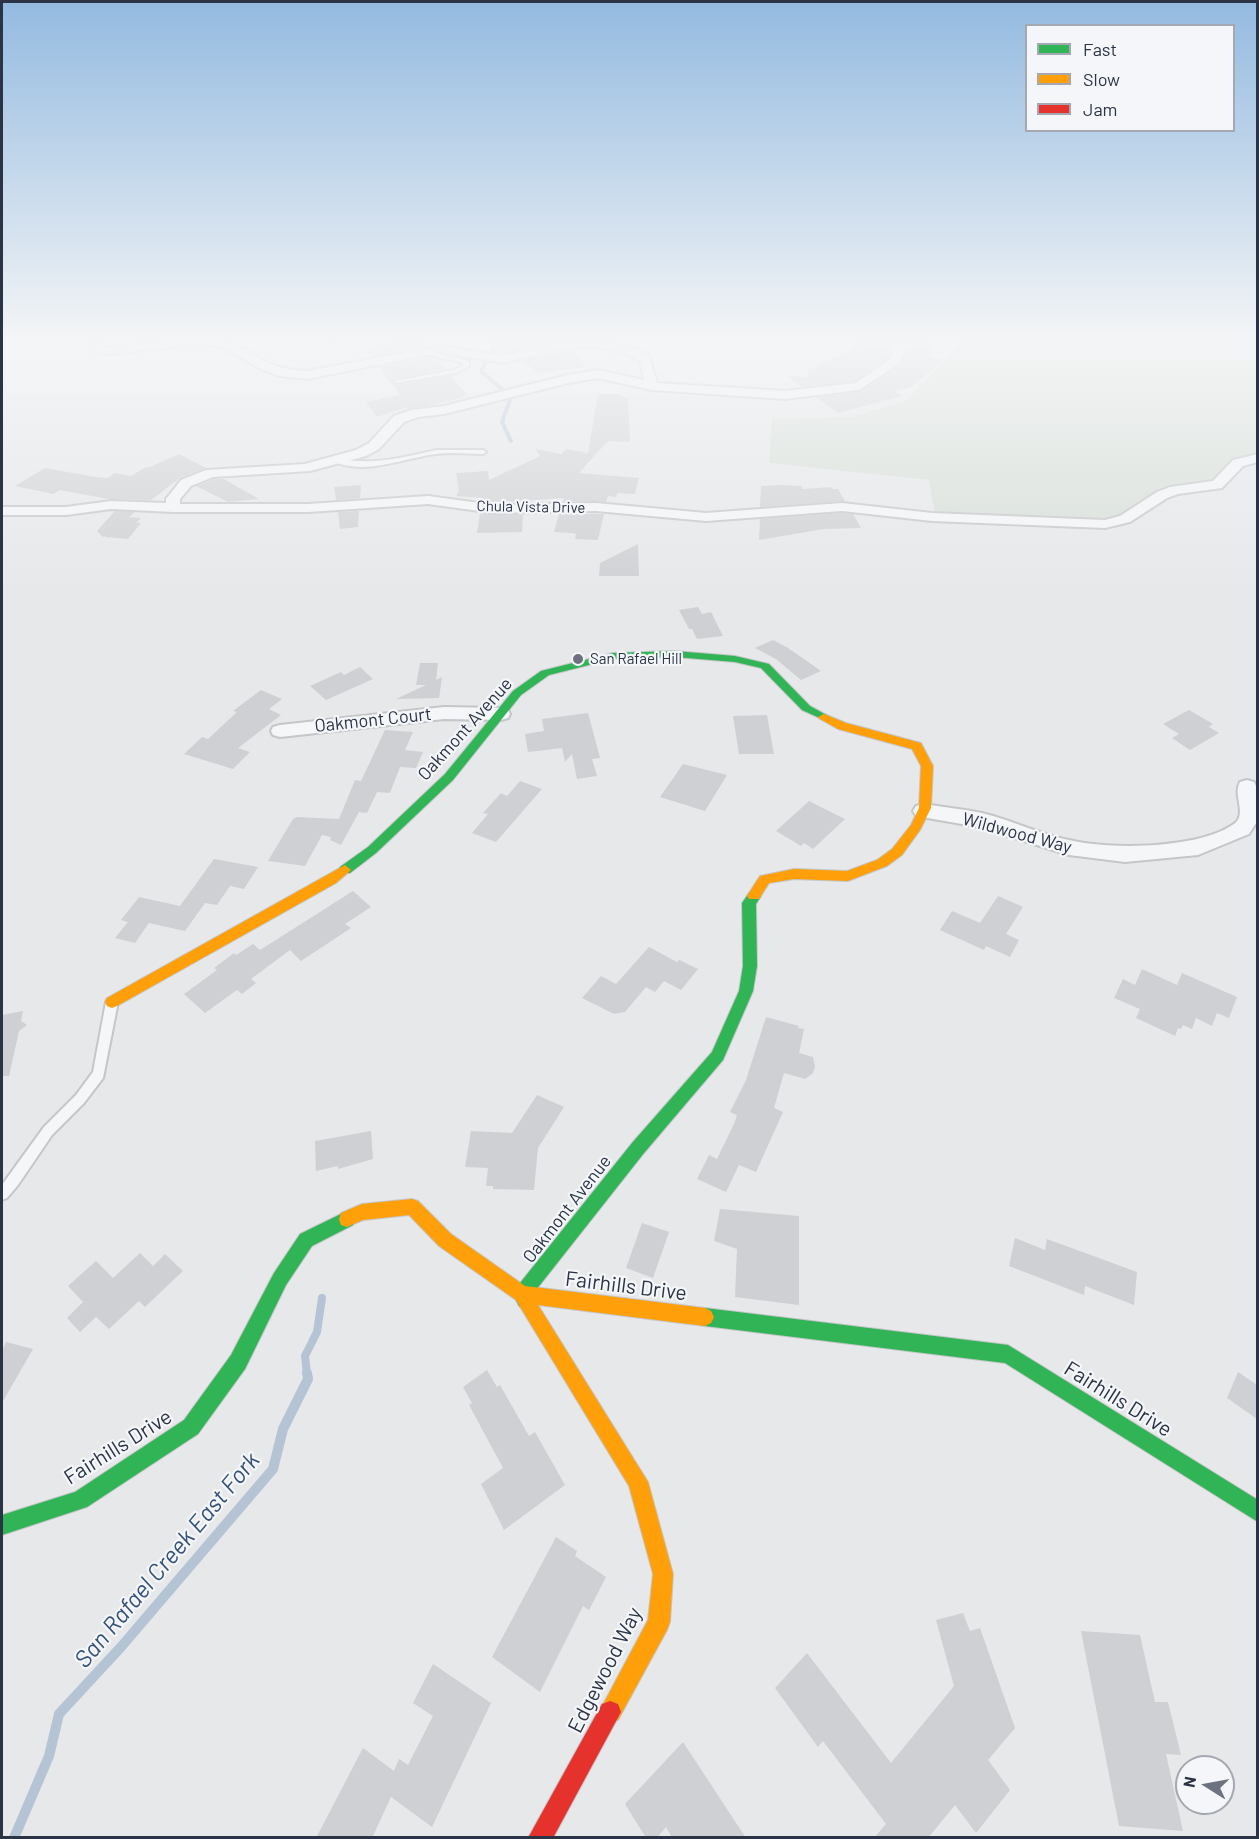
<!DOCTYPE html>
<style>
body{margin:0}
#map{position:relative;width:1259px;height:1839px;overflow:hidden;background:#e6e8ea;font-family:Barlow,sans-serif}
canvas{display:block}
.frame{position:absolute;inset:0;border:3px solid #2b3445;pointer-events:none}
.legend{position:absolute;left:1025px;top:24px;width:210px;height:108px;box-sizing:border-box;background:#f4f6f9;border:2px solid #a4a8b1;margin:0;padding:8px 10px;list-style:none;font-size:18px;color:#2b3445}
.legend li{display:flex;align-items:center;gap:12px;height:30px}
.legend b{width:30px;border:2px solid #a4a8b1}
.north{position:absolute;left:1175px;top:1755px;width:60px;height:60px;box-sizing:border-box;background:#f4f6f9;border:2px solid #a4a8b1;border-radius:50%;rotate:281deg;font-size:16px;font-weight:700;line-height:24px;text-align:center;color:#2b3445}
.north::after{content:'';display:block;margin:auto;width:21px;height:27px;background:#6c737f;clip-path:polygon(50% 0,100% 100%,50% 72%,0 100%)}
</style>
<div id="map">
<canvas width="1259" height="1839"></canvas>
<div class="frame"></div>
<ul class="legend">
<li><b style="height:8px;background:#30b455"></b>Fast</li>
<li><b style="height:8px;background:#ff9f0a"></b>Slow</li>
<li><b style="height:8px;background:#e5322d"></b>Jam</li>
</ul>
<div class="north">N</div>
</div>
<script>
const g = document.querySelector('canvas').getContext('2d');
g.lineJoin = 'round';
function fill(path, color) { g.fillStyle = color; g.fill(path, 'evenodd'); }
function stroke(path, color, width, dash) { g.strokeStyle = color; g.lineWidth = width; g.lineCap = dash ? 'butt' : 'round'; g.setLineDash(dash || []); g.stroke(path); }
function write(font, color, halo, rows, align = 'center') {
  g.font = font + ' Barlow,sans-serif'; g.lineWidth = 4.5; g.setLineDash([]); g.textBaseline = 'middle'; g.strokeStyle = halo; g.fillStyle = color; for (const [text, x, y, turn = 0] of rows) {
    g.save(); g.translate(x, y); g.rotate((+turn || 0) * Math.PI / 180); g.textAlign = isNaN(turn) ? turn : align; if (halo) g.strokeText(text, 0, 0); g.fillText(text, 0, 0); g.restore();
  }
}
fill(new Path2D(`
 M965 338H1257V460L1239 465 1224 482 1172 492 1127 521 935 514 929 480 769 463 772 419 852 417 907 400Z`), '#d6ded6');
stroke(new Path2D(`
 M490 338 495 345 491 352 493 354
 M486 362 481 371 505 392
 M510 400 502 422 511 441`), '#b4c4d5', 4);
stroke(new Path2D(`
 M307 1374 305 1356 317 1332 322 1298`), '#b4c4d5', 8);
stroke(new Path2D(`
 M14 1838 49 1756 59 1714 121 1647 273 1469 283 1429 308 1379 307 1373`), '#b4c4d5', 10);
fill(new Path2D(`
 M412 338H419L426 346 371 357 364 347Z
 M489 338H566L567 339 508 352Z
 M872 338H895L889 357 855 381 802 387 788 376 808 377V370L852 350 862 339 870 341Z
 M912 340 930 342 933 344 929 357 944 360 911 387 894 391 903 396 838 413 816 397 860 392 901 365Z
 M573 349 585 367 539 373 521 361Z
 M428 357 436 359 445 369 395 379 394 385 451 376 467 395 463 396 465 397 427 406 408 409V407L377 417 366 402 400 395 379 367Z
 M598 394H619L628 398 630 442 608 441 579 473 639 478 635 494 617 493 616 497 608 496 606 502 563 501 564 498 494 503 481 501 482 498 456 496 459 491 456 473 488 471 489 480 540 456 536 449 561 454 566 449 588 453Z
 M179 454 206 468 180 478 151 500 108 499 60 490 53 494 15 486 45 468 96 477 108 478 115 473 131 476 146 467H150Z
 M214 479H224L259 499 228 502 196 486Z
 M361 485 360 498 336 500 334 487Z
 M780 485 802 486V489L831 487 833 489H838L845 501 760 507 761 486Z
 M115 511 135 512 129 517 141 518 136 523H141L128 539 105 537 106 535 103 537 97 531Z
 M359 511 358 527 340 529 338 512Z
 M480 513 523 515 522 532 477 533Z
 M842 513 853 514 861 528 824 529 759 540 760 519Z
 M559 514H604L598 540 575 539 576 534 571 533 554 532Z
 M638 544 639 576H599L600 563Z
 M698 607 702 614 711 612 723 636 697 639 692 629H689L679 610Z
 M773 640 788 648 821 671 801 680 776 659 755 648Z
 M420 663H438L436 680 442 677 439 698 396 699 426 685H416Z
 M360 667 373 679 326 700 310 686 341 672 344 675Z
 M261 690 282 699 269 709 281 715 238 748 250 752 233 769 184 754 202 737 208 739 237 712 233 711Z
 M1189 710 1213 724 1209 727 1219 733 1190 750 1172 738 1179 734 1163 724Z
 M588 713 600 758 592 759 597 776 577 779 572 754 565 762 562 748 528 752 525 734 544 731 542 719Z
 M767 715 774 754H739L733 716Z
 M385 730 413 732 405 750 423 752 416 768 400 767 390 793 377 792 367 813 359 812 341 845 330 840 331 837 322 835 305 866 268 861 293 819 297 817 339 819 355 780 361 781Z
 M683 764 727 775 705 811 660 797Z
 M520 781 542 789 496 842 472 833 488 814 483 813 501 793 507 796Z
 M809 801 845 819 813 849 804 843 801 846 776 831Z
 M214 859 258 867 244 889 230 886 217 905 205 903 185 931 149 923 135 943 115 938 128 922 121 920 139 897 180 906Z
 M353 891 371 907 345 924 351 928 301 961 290 950 251 979 256 983 242 994 237 990 205 1013 184 994 217 970 214 968 234 953 236 955 253 944 260 950Z
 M998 896 1023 907 1006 934 1019 940 1010 957 986 946 984 950 940 930 952 911 980 923Z
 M649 947 677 962 679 960 698 969 681 990 664 981 655 992 646 987 625 1012 614 1014 582 998 601 976 616 984Z
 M1142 969 1177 985 1182 973 1237 997 1229 1018 1217 1013 1212 1026 1196 1018 1192 1029 1183 1025 1181 1029 1178 1028 1175 1036 1136 1018 1140 1009 1114 998 1123 979 1135 985Z
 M23 1011 21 1021 27 1025 19 1031 9 1076H2V1015Z
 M766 1017 799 1026 798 1028 804 1029 799 1053 813 1057 815 1067 813 1073 805 1079 784 1073 774 1108 783 1112 756 1172 739 1165 726 1192 697 1179 709 1155 717 1159 734 1124 737 1115 730 1112 746 1080Z
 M537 1095 564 1107 538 1148 534 1190 493 1189V1186H486L488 1168 465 1167 471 1131 512 1133Z
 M371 1131 373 1159 338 1169V1166L316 1171 315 1141Z
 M720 1209 799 1216V1305L735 1297 737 1249 714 1241Z
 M642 1223 669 1232 653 1278 626 1268Z
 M1015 1238 1045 1250 1047 1239 1137 1272 1134 1305 1085 1286 1084 1295 1009 1266Z
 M140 1253 153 1266 165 1254 183 1271 145 1307 139 1301 109 1329 96 1317 80 1332 67 1318 83 1302 68 1286 96 1261 113 1278Z
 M6 1342 33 1349 2 1403V1351Z
 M487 1370 497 1387 500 1385 529 1436 535 1432 565 1485 504 1530 481 1484 503 1468 469 1405 472 1403 463 1387Z
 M1238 1372 1257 1385V1419L1227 1398Z
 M556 1537 577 1551 575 1556 606 1577 589 1610 583 1606 540 1692 492 1657Z
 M963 1613 970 1631 980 1628 1015 1728 988 1760 1010 1790 976 1833 955 1805 928 1838H874L886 1824 823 1741 818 1747 775 1688 807 1653 891 1763 954 1686 936 1620Z
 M1081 1631 1140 1635 1155 1702H1168L1181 1755 1166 1754 1183 1831 1119 1826Z
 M433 1664 491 1703 432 1827 391 1797 372 1838H316L363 1748 394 1771 399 1759 408 1765 433 1716 413 1703Z
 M683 1742 746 1838H672L666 1827 657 1838H646L625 1804Z`), '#ced0d3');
const lane = new Path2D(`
 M423 350 469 361V366L456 373 395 383V381L454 370 463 365 464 363 421 353 420 352Z
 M437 450H483L486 452 483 454C468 454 451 452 436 454 403 458 363 477 331 460L334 458C374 466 398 458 437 450Z
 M112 997 116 999 118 1002 103 1078 84 1103 52 1135 18 1185 7 1198 2 1200V1185L44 1127 76 1095 93 1072 106 1002 108 999Z`);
const street = new Path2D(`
 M87 338H99L102 346 109 348C149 343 195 331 234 344 245 348 256 356 267 362 280 369 293 370 307 371L440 346 503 355 569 341H600L636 349 649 356 657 383 785 391 856 383 891 358 898 338H910L900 363 859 390 785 399 652 390 598 378 568 383 444 414 418 417 404 422 379 449 366 456 310 471 213 477 191 486 180 499V504H308L428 496 494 505 596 503 706 513 842 503 932 513 1105 520 1120 516 1157 492 1170 487 1213 481 1233 460 1258 454V462L1243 466 1222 488 1178 494 1167 498 1130 522 1105 528 932 521 842 511 706 521 596 511 494 513 428 504 308 512H173L111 509 66 515H2V507H66L111 501 166 503V499L181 480 206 470 305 464 356 450 369 443 394 416 411 410 444 406 568 375 598 370 644 380 640 361 628 354 600 347H569L503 363 440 352 307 379 280 376 261 369 228 350 215 346 193 345 109 354 93 351Z
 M324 338H343C339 343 328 343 324 338Z
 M444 707 501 708 508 710 510 714 508 718 501 720 444 719 280 737 273 735 271 731 273 727 280 725Z
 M1247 780 1254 782 1258 790V820L1249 834 1198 855 1125 862 1069 855 979 827 916 816 913 811 916 806 923 804C942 807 963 809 982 813 1011 820 1039 834 1069 840 1109 850 1199 849 1234 824 1248 814 1232 795 1240 782Z`);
const fast = new Path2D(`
 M675 651 735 656 769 664 810 706 830 717 824 720 802 710 761 668 735 662 675 657 613 659 549 675 521 695 453 780 376 853 350 873H340L339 870 340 867 368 847 445 774 513 691 541 671 613 653Z
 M754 891 761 896 756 904 757 966 753 991 723 1060 644 1153 532 1295 534 1300 531 1306 525 1309 519 1306 513 1294 516 1288 632 1143 712 1052 739 991 743 966 742 903 749 893Z
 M347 1211 353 1213 355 1219 353 1225 312 1246 286 1285 245 1369 198 1434 87 1507 2 1535V1515L75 1492 184 1420 231 1355 274 1273 300 1234Z
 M705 1308 1008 1345 1258 1500V1522L1005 1363 705 1326 699 1323 696 1317 699 1311Z`);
const slow = new Path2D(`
 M824 714 846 723 921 743 933 766 931 808 920 830 902 855 887 866 848 881 794 879 769 883 759 899H749L747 896 760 876 794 869 847 871 877 860 892 849 911 825 919 808 921 766 912 749 838 729 820 719 818 717Z
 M345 865 351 870 336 883 117 1006 112 1008 107 1006 105 1002 107 998Z
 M412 1199 418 1201 451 1234 525 1286 705 1308 711 1311 714 1317 711 1323 705 1326 538 1305 648 1482 673 1574 670 1622 667 1630 618 1720 610 1723 602 1720 599 1712 648 1620 653 1574 629 1486 516 1300 439 1246 409 1215 363 1220 347 1227 341 1225 339 1219 341 1213 362 1204Z`);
const jam = new Path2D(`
 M610 1701 618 1704 621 1712 553 1838H528L602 1704Z`);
stroke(lane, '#c4c6c8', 4);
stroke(street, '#c4c6c8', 4);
stroke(fast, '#c4c6c8', 2);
stroke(slow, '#c4c6c8', 2);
stroke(jam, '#c4c6c8', 2);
fill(lane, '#f5f6f7');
fill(street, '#f5f6f7');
fill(fast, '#30b455');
fill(slow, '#ff9f0a');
fill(jam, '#e5322d');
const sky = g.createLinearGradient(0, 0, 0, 596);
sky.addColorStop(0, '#93bae0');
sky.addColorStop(0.57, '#f4f5f6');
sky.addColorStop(1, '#f4f5f600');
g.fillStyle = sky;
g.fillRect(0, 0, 1259, 596);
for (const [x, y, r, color] of [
 [578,659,6,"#6c737f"]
]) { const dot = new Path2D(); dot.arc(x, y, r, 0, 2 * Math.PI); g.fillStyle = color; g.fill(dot); stroke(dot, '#f4f6f9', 2); }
write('15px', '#2b3445', '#f4f6f9', [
 ["Chula Vista Drive",531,507,1]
]);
write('15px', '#2b3445', '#f4f6f9', [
 ["San Rafael Hill",590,659]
], 'left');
write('18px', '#2b3445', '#f4f6f9', [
 ["Oakmont Court",373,720,-6],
 ["Oakmont Avenue",465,729,-48],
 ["Wildwood Way",1017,833,15],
 ["Oakmont Avenue",567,1209,-52]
]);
write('21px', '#2b3445', '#f4f6f9', [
 ["Fairhills Drive",626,1286,7],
 ["Fairhills Drive",1118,1399,32],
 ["Fairhills Drive",118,1447,-32],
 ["Edgewood Way",605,1670,-63]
]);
write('italic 24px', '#34527a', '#f4f6f9', [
 ["San Rafael Creek East Fork",167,1560,-50]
]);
</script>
